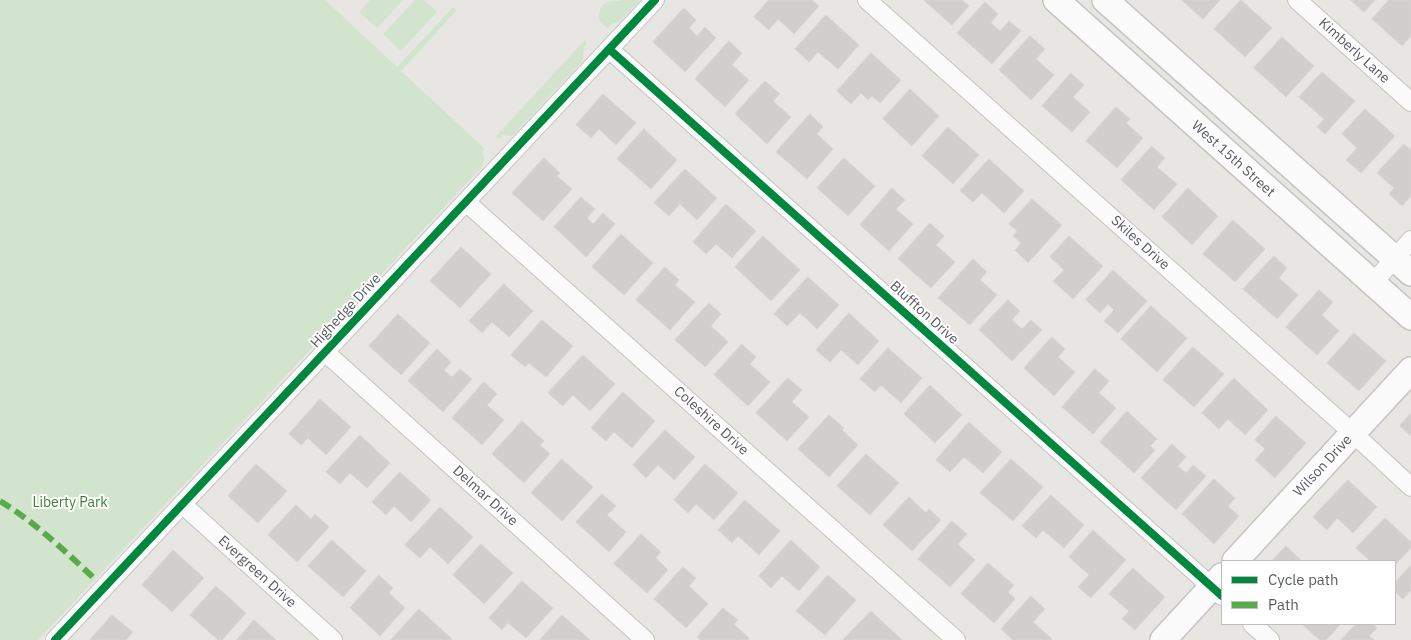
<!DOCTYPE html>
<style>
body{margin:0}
#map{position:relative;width:1411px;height:640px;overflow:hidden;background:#e8e6e2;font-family:"IBM Plex Sans",sans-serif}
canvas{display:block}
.legend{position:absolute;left:1221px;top:560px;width:175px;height:65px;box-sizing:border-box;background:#fff;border:1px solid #bcbebf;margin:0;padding:6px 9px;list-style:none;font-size:15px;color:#585c60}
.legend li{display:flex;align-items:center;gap:10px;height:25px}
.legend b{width:25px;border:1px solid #bcbebf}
</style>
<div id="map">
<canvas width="1411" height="640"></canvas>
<ul class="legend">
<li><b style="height:6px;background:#00873e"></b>Cycle path</li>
<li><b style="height:6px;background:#58ab4b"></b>Path</li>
</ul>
</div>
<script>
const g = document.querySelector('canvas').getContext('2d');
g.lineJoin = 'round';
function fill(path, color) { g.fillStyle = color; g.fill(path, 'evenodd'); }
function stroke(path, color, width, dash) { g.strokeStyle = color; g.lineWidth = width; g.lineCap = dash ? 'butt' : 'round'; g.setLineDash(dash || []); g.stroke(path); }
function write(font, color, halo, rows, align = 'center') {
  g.font = font + ' "IBM Plex Sans",sans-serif'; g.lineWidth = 4; g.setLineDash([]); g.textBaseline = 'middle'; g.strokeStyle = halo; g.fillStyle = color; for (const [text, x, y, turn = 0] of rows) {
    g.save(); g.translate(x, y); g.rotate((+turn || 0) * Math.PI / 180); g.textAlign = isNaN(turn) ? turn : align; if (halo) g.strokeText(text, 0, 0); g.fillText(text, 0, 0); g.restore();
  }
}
fill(new Path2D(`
 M0 0H325L397 67 453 7 457 10 401 71 485 149 482 152C485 157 484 165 480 169L38 640H0Z
 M370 0H403L377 28 359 12Z
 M415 0H424L437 12 401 51 383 34Z
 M624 0H640L619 22 612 24 608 28 601 23 598 17 601 7 606 2Z
 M585 40 587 45 584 46 583 58 581 63 512 136 502 135 500 139 496 136Z`), '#d2e4cd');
const building = new Path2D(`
 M769 0H812L819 6 794 34 778 19 769 30 754 17Z
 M924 0H962L969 6 952 25Z
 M1182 0H1220L1203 19Z
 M1241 0 1272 28 1245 57 1214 29Z
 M1351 0H1375L1364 12Z
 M1389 0H1411V36L1402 46 1372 19Z
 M985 2 998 14 991 23 1000 31 1009 21 1021 31 992 64 957 33Z
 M684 8 696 20 689 28 697 36 705 27 716 38 685 72 653 42Z
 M826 15 859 45 838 69 818 52 809 62 795 49Z
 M1030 36 1045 49 1036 59 1054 75 1031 100 999 70Z
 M1282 37 1314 66 1286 97 1254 68Z
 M729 41 742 53 732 65 749 80 725 107 695 79Z
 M871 53 901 80 880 103 872 96 868 100 861 93 851 104 837 91Z
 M1322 72 1355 101 1325 134 1317 127 1324 119 1299 97Z
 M1071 73 1084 85 1073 97 1090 112 1072 132 1042 106Z
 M765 81 780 94 773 101 791 117 767 144 735 114Z
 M910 89 939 116 912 146 883 119Z
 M603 94 636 123 616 145 599 129 591 138 576 125Z
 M1116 107 1130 119 1126 123 1143 138 1117 168 1086 141Z
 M1365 109 1395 136 1361 173 1346 160 1357 148 1342 134Z
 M810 114 823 127 817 134 833 149 807 179 776 152Z
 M948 127 979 155 953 184 922 156Z
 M644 129 677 160 651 189 617 159Z
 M1404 144 1411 150V196L1402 206 1389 194 1394 188 1377 173Z
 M1152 146 1165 158 1157 167 1177 184 1154 210 1121 180Z
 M544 158 560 173 557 176 572 189 543 221 512 193Z
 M844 158 875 186 848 216 817 188Z
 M989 159 1024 191 1004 213 982 193 973 202 960 191Z
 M685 169 717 198 697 220 680 204 669 216 654 203Z
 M892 188 905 200 896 209 913 224 889 251 860 225Z
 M1188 188 1218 216 1192 245 1162 217Z
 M581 197 595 209 587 218 593 224 603 213 615 224 586 257 554 227Z
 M1032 199 1062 225 1028 263 1015 250 1021 243 1013 236 1017 231 1009 224Z
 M726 204 756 231 732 258 716 244 706 254 693 242Z
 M1233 220 1265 249 1235 282 1203 254Z
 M930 223 944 236 936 245 955 262 931 288 898 259Z
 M621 234 653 263 624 295 592 267Z
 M763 236 800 270 771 301 735 267Z
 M1069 236 1103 266 1073 299 1053 281 1064 270 1050 257Z
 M461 247 491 274 460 308 430 281Z
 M1274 256 1287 268 1279 278 1298 295 1277 319 1243 289Z
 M973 259 987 272 980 280 997 295 970 325 938 298Z
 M665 267 679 280 675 285 695 302 670 330 636 300Z
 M1113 270 1147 301 1118 333 1104 321 1114 310 1108 304 1100 313 1086 300Z
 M808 277 839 305 817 329 800 313 787 326 774 314Z
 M504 284 533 311 509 337 492 322 482 333 469 321Z
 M1319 290 1333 302 1322 315 1339 331 1317 355 1286 327Z
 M1008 300 1020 311 1012 320 1022 329 1031 320 1042 330 1012 361 979 330Z
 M709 303 721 314 711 326 728 342 705 367 675 340Z
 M1151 306 1187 338 1157 372 1121 339Z
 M849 313 879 341 858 365 841 350 830 362 816 350Z
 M398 314 430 343 401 375 369 346Z
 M542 320 573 346 546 377 529 363 525 367 511 355Z
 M1354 333 1386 361 1359 391 1327 363Z
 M1052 337 1065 349 1058 357 1075 372 1054 396 1024 368Z
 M742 344 756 357 750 364 770 382 748 406 714 375Z
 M1193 347 1224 374 1194 407 1163 380Z
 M888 348 922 378 901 403 881 385 875 392 860 379Z
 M437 349 451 362 444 370 452 377 460 369 472 379 443 412 408 381Z
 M583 355 615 384 590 411 573 395 563 406 548 393Z
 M1095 369 1109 381 1099 393 1116 408 1093 434 1062 407Z
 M788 378 802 390 792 402 809 417 787 441 756 413Z
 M1234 378 1268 410 1245 435 1228 419 1219 429 1202 413Z
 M484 382 497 394 487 405 504 420 482 445 452 418Z
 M930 385 962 415 935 443 904 414Z
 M623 392 655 421 632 448 614 432 606 441 591 428Z
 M320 399 351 427 326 455 308 438 301 445 289 434Z
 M1127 411 1157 439 1150 446 1155 450 1134 473 1100 442Z
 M1411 413V436L1400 426Z
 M829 415 844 428 842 430 858 445 829 477 798 449Z
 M1276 416 1306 443 1275 478 1255 460 1265 449 1255 440Z
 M522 421 544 441 540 445 550 454 524 483 492 454Z
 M969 422 1002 452 983 473 964 457 950 472 936 460Z
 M665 430 695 457 674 480 658 465 646 478 633 465Z
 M360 435 390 463 367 488 350 473 340 484 326 472Z
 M1172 444 1186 457 1178 466 1186 473 1193 465 1206 476 1176 510 1141 478Z
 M866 454 899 483 870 515 837 486Z
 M562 459 593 487 562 521 531 493Z
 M1011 459 1043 487 1013 521 980 493Z
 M256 464 287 491 258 523 228 496Z
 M705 464 738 493 714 520 696 504 688 513 674 500Z
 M400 472 431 500 411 522 394 506 386 515 372 502Z
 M1214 479 1235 498 1228 506 1239 516 1214 544 1182 514Z
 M1348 480 1377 507 1353 533 1337 518 1327 530 1313 517Z
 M602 494 616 506 607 515 626 532 609 552 576 522Z
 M1051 495 1084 525 1064 548 1043 530 1036 538 1022 526Z
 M909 497 926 513 929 509 941 520 912 551 883 525Z
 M745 500 780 531 759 555 738 536 732 543 718 530Z
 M296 505 311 519 315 514 329 527 297 562 268 535Z
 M440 507 473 537 448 564 430 547 420 558 405 545Z
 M1385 518 1411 542V548L1395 565V561H1370L1356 548Z
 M952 521 967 534 958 544 975 560 950 587 918 559Z
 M1093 530 1126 560 1091 598 1078 587 1089 575 1069 557Z
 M641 534 661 552 656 558 668 570 647 593 614 564Z
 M332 540 366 571 343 597 308 566Z
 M791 540 820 567 799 591 782 576 771 588 759 576Z
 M481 544 513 573 484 604 453 575Z
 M1286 546 1302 561H1272Z
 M173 550 204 578 172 612 142 585Z
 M988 563 1014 585 1008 592 1015 599 994 623 961 594Z
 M1411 565V590L1403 599 1395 592V583Z
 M683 567 696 578 689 586 708 604 686 628 654 599Z
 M1133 568 1165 597 1135 630 1122 619 1129 611 1109 594Z
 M379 575 393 588 389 593 405 608 380 636 350 608Z
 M828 575 856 600 825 635 796 611Z
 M522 581 553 608 526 638 508 623 502 630 489 618Z
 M216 586 246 613 222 640H218L190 615Z
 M1031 596 1045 609 1033 622 1052 639 1051 640H1013L1001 629Z
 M723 608 738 620 734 624 749 638 748 640H701L697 637Z
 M419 609 452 639 451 640H391Z
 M871 611 902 640H843Z
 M112 615 133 632 126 640H90Z
 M562 615 590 640H540Z
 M254 620 276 640H237Z
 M1302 624H1341L1326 640H1320Z
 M1356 624H1373L1377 628 1369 636 1374 640H1341Z`);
fill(building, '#d1cfcd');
stroke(building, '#d7d5d2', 1);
const street = new Path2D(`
 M867 0 1354 434 1411 487
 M1297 0 1411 102
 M609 49 1222 596
 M466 202 956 640
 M1373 283 1411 240
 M325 352 645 640
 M182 504 333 640
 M1252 624 1270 640
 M55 640 655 0`);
const secondary = new Path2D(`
 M1056 0 1411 317
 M1105 0 1411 273
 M1235 561 1411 370
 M1163 640 1222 576`);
stroke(street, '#c3c3c2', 20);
stroke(secondary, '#c4c4c4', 28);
stroke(street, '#fcfbfb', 18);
stroke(secondary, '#fcfbfb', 25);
stroke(new Path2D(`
 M0 501C36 523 66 552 97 581`), '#58ab4b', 6, [12, 6]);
stroke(new Path2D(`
 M609 49 1222 596
 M55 640 655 0`), '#00873e', 8);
write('14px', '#585c60', '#fff', [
 ["Kimberly Lane",1354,51,42],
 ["West 15th Street",1233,159,42],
 ["Skiles Drive",1140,243,42],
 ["Highedge Drive",346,311,-47],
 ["Bluffton Drive",924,313,42],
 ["Coleshire Drive",711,421,42],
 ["Wilson Drive",1323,466,-47],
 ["Delmar Drive",485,496,42],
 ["Evergreen Drive",257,572,42]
]);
write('14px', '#3a8136', '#fff', [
 ["Liberty Park",70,503]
]);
</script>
